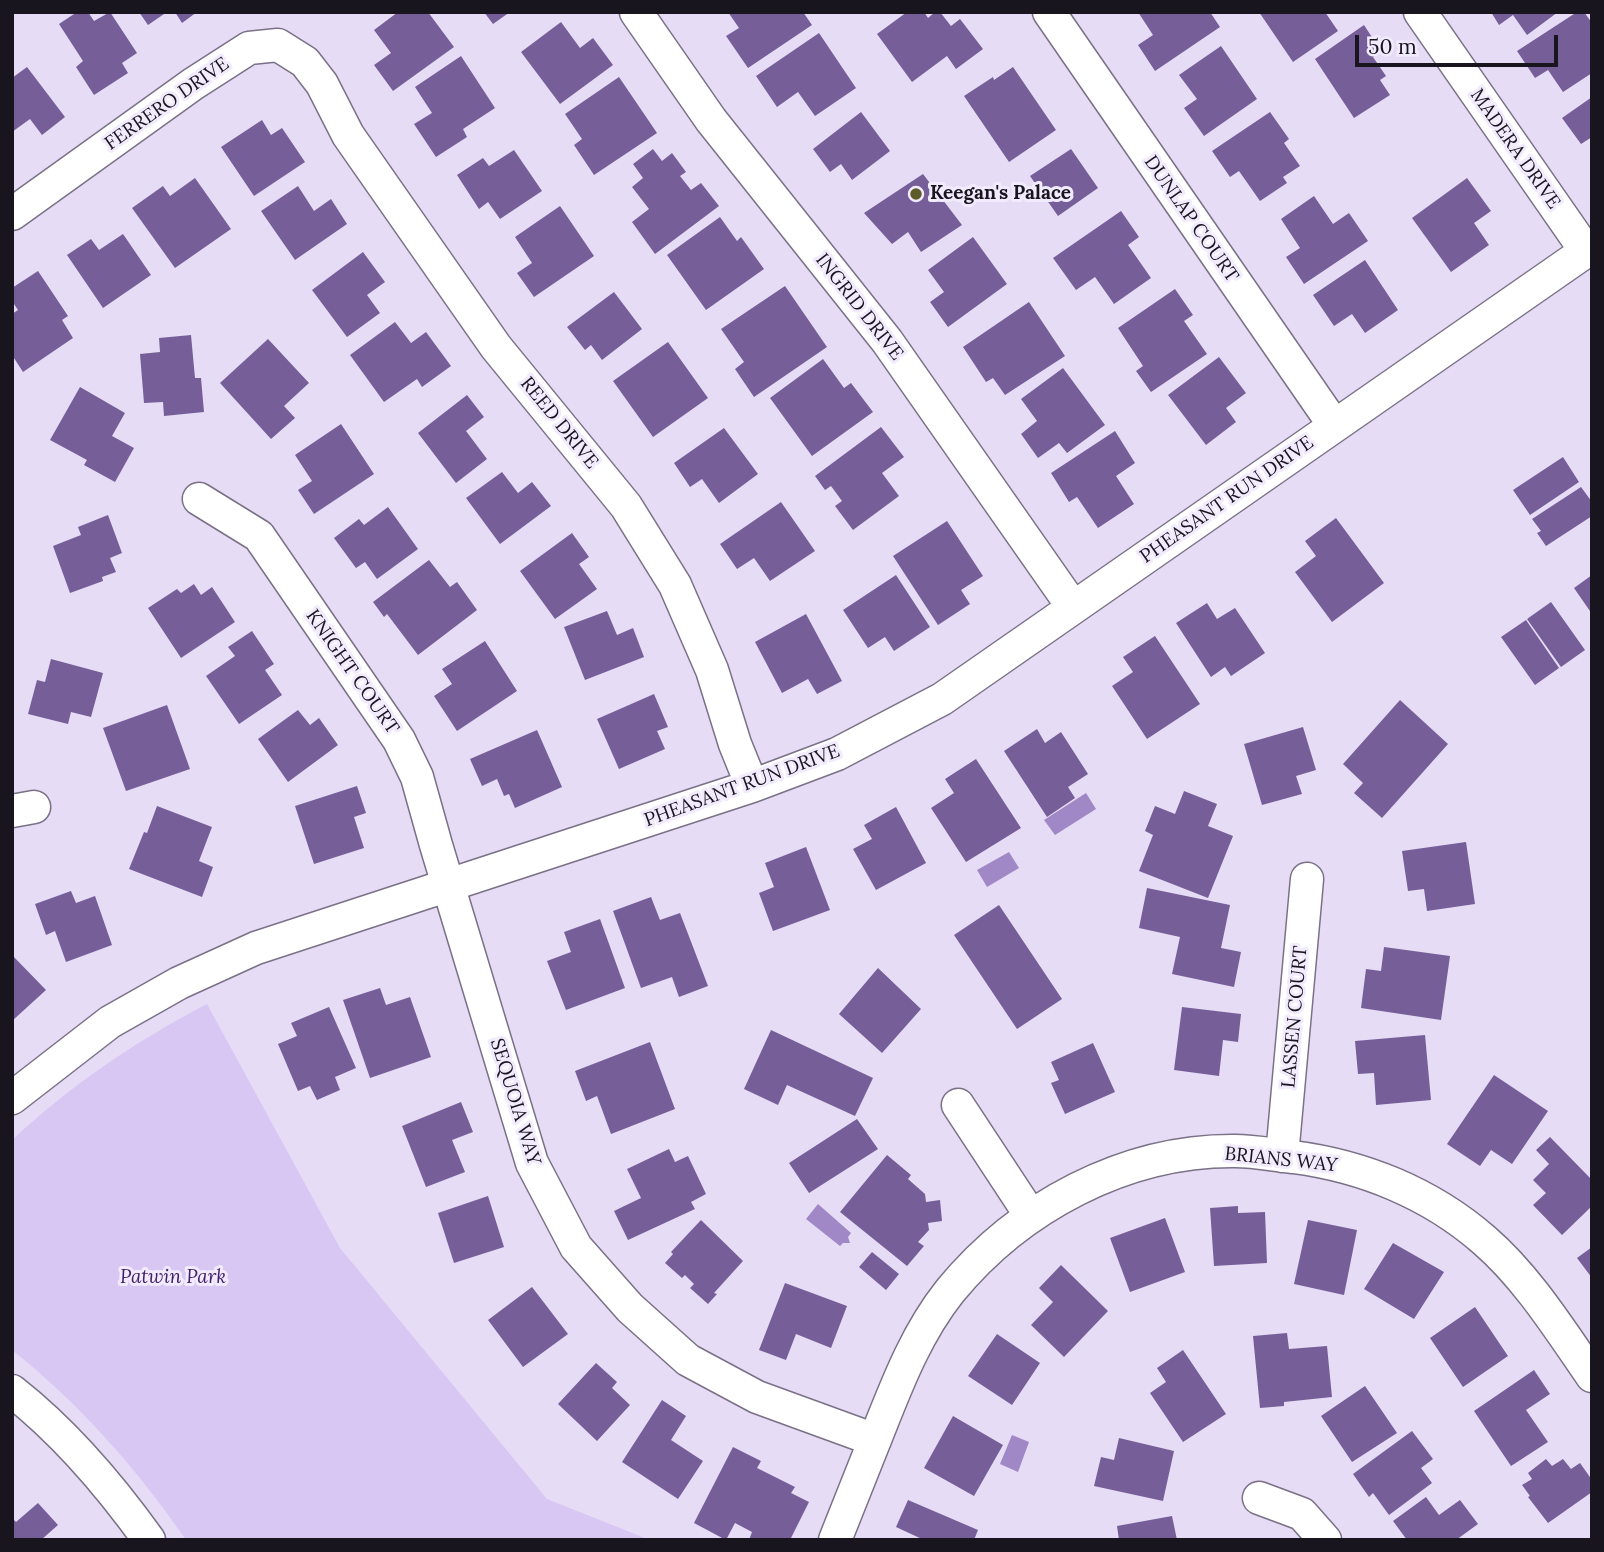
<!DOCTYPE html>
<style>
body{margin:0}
#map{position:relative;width:1604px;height:1552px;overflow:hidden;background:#e6dcf5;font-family:Lora,serif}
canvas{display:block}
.frame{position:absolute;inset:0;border:14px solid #18151e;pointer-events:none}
.scale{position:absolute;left:1355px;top:35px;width:203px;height:32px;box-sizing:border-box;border:4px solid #18151e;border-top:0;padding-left:9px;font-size:21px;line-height:24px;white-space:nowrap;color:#18151e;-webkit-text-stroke:5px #f2ebfe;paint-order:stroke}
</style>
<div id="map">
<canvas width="1604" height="1552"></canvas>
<div class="frame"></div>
<div class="scale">50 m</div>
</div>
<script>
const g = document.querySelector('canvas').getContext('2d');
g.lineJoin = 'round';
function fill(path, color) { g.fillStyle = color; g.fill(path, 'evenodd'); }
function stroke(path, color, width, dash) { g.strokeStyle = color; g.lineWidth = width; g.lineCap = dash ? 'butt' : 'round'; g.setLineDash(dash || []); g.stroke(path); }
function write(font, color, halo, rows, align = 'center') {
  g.font = font + ' Lora,serif'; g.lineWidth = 6; g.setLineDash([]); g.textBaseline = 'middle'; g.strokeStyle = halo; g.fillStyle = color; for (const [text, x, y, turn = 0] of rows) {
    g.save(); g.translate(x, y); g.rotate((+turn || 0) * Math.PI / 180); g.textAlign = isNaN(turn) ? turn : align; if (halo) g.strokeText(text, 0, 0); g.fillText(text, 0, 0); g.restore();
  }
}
fill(new Path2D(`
 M207 1004 340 1248 547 1499 650 1540H186C138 1470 79 1403 12 1350V1140C71 1085 136 1041 207 1004Z`), '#d8c7f3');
fill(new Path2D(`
 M1086 793 1096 809 1055 835 1044 820Z
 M1009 852 1019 868 987 887 977 870Z
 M818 1204 851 1233 848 1237 850 1243H843L840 1246 806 1219Z
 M1012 1435 1029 1442 1018 1472 1000 1464Z`), '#a087c5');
fill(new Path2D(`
 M77 12H88L94 21 110 12 137 53 122 63 128 73 94 95 76 67 83 61 59 24Z
 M139 12H167L148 25Z
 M175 12H197L182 23Z
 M398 12H428L454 47 393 91 374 65 391 53 374 30Z
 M484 12H510L493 24Z
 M728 12H803L812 25 748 68 726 36 739 28Z
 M907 12H924L928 18 935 12H940L951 26 960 19 983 49 956 69 947 56 912 82 877 34Z
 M1138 12H1210L1220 27 1155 71 1138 45 1153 35Z
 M1259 12H1325L1338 31 1293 62Z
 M1491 12H1558L1527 35 1513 15 1499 25Z
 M1577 12H1584L1592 23V73L1563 92 1548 70 1535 78 1517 51Z
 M561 22 580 48 593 38 613 65 560 104 521 52Z
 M1364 25 1381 51 1373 57 1386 76 1380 80 1390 95 1354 118 1315 59Z
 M819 33 856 88 815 116 798 92 777 107 756 76Z
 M1221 46 1257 99 1204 136 1184 108 1197 99 1179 75Z
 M461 56 495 108 463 129 467 137 436 157 414 124 432 113 415 87Z
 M27 67 65 117 42 135 30 119 12 132V78Z
 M1013 67 1056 130 1009 162 964 96 993 77 994 80Z
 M619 77 657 133 594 175 574 145 582 139 565 114Z
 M1592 97V137L1581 144 1562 118Z
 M861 112 890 151 852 180 841 164 830 172 813 149Z
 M1270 112 1289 139 1284 143 1300 166 1283 177 1287 183 1260 201 1239 171 1230 177 1212 151Z
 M262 120 271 135 282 128 305 162 254 196 221 147Z
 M653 149 662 161 672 153 686 172 680 176 691 190 701 183 719 206 655 254 632 222 649 209 632 187 643 178 633 164Z
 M1071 149 1098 188 1058 216 1030 176Z
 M514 150 542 191 500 219 488 202 479 209 457 175 483 158 489 166Z
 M923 174 962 225 921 252 908 232 892 244 864 213Z
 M195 178 231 229 175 268 132 208 163 186 170 196Z
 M1467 178 1491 211 1474 223 1489 245 1451 272 1412 218Z
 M298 186 314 211 331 199 347 224 295 260 261 211Z
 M1314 196 1333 224 1349 213 1368 241 1304 284 1286 257 1300 248 1281 219Z
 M560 206 594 256 534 297 517 273 532 263 515 237Z
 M1121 211 1139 237 1128 245 1151 278 1114 304 1095 277 1076 290 1053 258Z
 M720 217 737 241 741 237 764 269 706 310 667 255Z
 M123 234 151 275 103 308 67 255 91 239 99 250Z
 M973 237 1007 284 948 327 930 302 944 292 928 270Z
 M363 252 385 282 367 295 380 313 347 337 312 290Z
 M1365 260 1398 310 1365 333 1352 314 1334 326 1313 295Z
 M38 271 68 316 62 320 73 338 23 372 12 355V314L18 310 12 301V288Z
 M785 286 827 347 754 397 735 369 744 362 721 329Z
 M1175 289 1193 315 1184 321 1207 354 1151 392 1136 371 1143 366 1118 328Z
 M614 292 642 329 602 360 591 345 585 350 567 327Z
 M1029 302 1065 356 1005 395 993 378 986 382 963 347Z
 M395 322 411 343 426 332 451 366 422 387 417 379 384 402 350 355Z
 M191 335 195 378H201L204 412 164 416 163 402 144 403 140 354 160 352 159 338Z
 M268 339 309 383 284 406 295 418 271 439 220 383Z
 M668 342 708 398 653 437 613 381Z
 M1219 357 1246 393 1226 408 1236 422 1206 445 1168 395Z
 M823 359 844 388 851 383 873 412 812 456 770 398Z
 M1063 368 1105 425 1067 453 1059 443 1038 458 1021 434 1037 421 1021 399Z
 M80 387 125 413 112 436 134 448 115 482 84 465 87 460 50 440Z
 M467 395 484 417 466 431 487 459 456 483 418 433Z
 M341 424 374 474 314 514 298 490 312 481 295 455Z
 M881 427 904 457 882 473 899 496 853 530 835 506 842 501 831 486 825 490 815 476Z
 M724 428 758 474 719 503 702 479 690 487 674 463Z
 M1115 431 1135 463 1116 476 1134 504 1098 528 1077 497 1069 502 1051 473Z
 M1563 457 1579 482 1530 515 1513 490Z
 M502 472 518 493 532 482 551 506 500 544 466 498Z
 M1581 487 1592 502V516L1546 546 1537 533 1541 531 1532 519Z
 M781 502 815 551 770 581 754 558 737 569 720 544Z
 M388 507 418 549 377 579 365 562 356 568 334 538 359 519 364 525Z
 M108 515 122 553 110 558 116 572 102 577 103 581 70 593 53 546 81 535 78 527Z
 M1336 518 1384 583 1332 622 1295 572 1316 556 1305 541Z
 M947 521 983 576 961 590 970 604 938 625 893 556Z
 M572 533 589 557 579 564 597 589 555 619 520 571Z
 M429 560 450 587 457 582 477 610 418 655 387 614 384 617 373 602Z
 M896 575 930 627 894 651 885 637 868 648 843 610Z
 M1592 575V614L1574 588Z
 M194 584 201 595 212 587 235 622 181 658 148 608 177 589 181 593Z
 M1551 602 1585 650 1561 667 1527 619Z
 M1207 603 1217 619 1235 608 1265 653 1231 676 1225 667 1211 677 1176 623Z
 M607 611 617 635 633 628 644 657 585 680 564 627Z
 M806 614 842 681 817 694 808 679 782 693 755 642Z
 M1526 620 1559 668 1535 685 1501 637Z
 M252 631 274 664 265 670 282 695 239 724 206 676 235 656 228 647Z
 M1155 636 1200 704 1147 739 1112 686 1133 672 1123 657Z
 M485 641 517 691 457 731 434 696 452 684 442 669Z
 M51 659 103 673 91 717 71 712 68 724 28 714 37 680 45 682Z
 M654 694 668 727 657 731 665 749 619 769 597 719Z
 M1400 700 1448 744 1382 818 1354 793 1363 783 1343 764Z
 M167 705 190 769 126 791 103 728Z
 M298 710 310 725 319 718 338 745 288 782 258 739Z
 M1303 727 1316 770 1296 776 1302 794 1262 805 1244 744Z
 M1037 729 1045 743 1061 732 1088 774 1068 787 1075 798 1047 817 1004 751Z
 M537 730 562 787 515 808 509 794 504 796 497 779 482 786 470 759Z
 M976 759 1021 828 966 862 931 808 954 793 945 779Z
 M357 786 366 813 354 817 364 848 314 864 295 806Z
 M1184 791 1217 804 1208 826 1233 836 1208 898 1139 871 1153 835 1145 831 1155 806 1175 814Z
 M157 806 212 827 199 861 213 867 202 897 129 869 144 832 147 833Z
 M896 807 926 863 876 890 853 849 872 839 864 825Z
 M1466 842 1475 904 1427 911 1424 889 1408 891 1402 851Z
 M806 847 830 910 773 931 759 893 774 887 765 863Z
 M1147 888 1230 905 1221 948 1241 952 1234 987 1172 974 1180 937 1139 928Z
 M71 891 76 903 95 896 112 945 66 962 55 931 46 935 35 904Z
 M651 897 660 920 680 913 708 986 679 997 672 977 641 988 613 911Z
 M999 905 1062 999 1017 1029 954 935Z
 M600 919 625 988 566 1010 547 961 571 952 564 932Z
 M1384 947 1450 956 1441 1020 1361 1008 1366 969 1381 971Z
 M12 955 46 990 12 1021Z
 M878 968 921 1009 882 1053 839 1014Z
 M380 988 386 1005 410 997 431 1057 370 1078 343 1000Z
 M329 1007 356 1068 335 1077 340 1090 317 1100 310 1086 298 1091 278 1044 297 1036 291 1023Z
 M1182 1007 1241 1014 1238 1042 1223 1040 1219 1076 1174 1070Z
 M771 1030 873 1078 855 1116 787 1085 778 1105 744 1089Z
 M1425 1035 1431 1100 1376 1105 1374 1073 1358 1074 1355 1041Z
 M650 1042 675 1109 611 1134 597 1096 586 1101 575 1071Z
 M1093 1043 1115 1092 1065 1114 1051 1083 1059 1080 1051 1062Z
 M1494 1075 1548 1111 1512 1164 1491 1150 1480 1166 1447 1144Z
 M461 1102 473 1132 452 1140 465 1172 426 1187 402 1126Z
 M857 1119 878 1149 809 1193 789 1163Z
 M1550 1137 1592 1180V1206L1562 1235 1533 1205 1546 1193 1533 1180 1549 1164 1536 1150Z
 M669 1149 675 1162 688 1156 706 1194 691 1202 695 1209 628 1240 614 1211 641 1198 627 1169Z
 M887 1155 911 1175 908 1179 925 1194 926 1202 940 1200 942 1221 928 1223 929 1230 918 1242 924 1246 907 1266 840 1212Z
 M488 1196 504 1247 454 1263 438 1213Z
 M1238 1206V1213L1265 1212 1267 1263 1214 1266 1210 1208Z
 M1165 1218 1185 1272 1130 1292 1110 1238Z
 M701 1220 743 1261 714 1293 717 1294 708 1304 690 1288 694 1284 685 1275 682 1278 665 1263 673 1254 671 1252Z
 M1308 1220 1357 1230 1344 1295 1294 1284Z
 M1393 1243 1444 1272 1414 1319 1364 1289Z
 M1592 1247V1278L1577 1258Z
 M872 1252 899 1274 886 1290 859 1267Z
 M1061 1265 1108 1311 1064 1357 1031 1325 1053 1302 1039 1288Z
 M785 1283 847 1306 831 1348 796 1334 786 1360 759 1350Z
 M532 1287 568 1334 523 1367 488 1320Z
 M1475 1307 1508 1356 1463 1387 1430 1338Z
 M1287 1333 1289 1349 1327 1346 1332 1397 1284 1402V1406L1260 1408 1253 1336Z
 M997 1334 1040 1363 1012 1405 968 1376Z
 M1183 1350 1226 1414 1183 1442 1150 1393 1166 1382 1157 1368Z
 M596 1363 617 1382 612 1388 630 1405 597 1441 558 1404Z
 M1534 1370 1550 1394 1526 1410 1548 1442 1511 1466 1474 1411Z
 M1365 1386 1397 1433 1352 1462 1321 1416Z
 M662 1400 686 1416 671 1440 703 1461 678 1499 622 1462Z
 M953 1416 1003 1445 974 1496 924 1468Z
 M1412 1431 1433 1459 1421 1468 1432 1483 1389 1515 1373 1493 1369 1497 1353 1474Z
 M1119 1438 1174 1451 1163 1501 1094 1486 1101 1457 1114 1460Z
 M733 1447 761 1461 757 1468 795 1487 791 1493 809 1502 790 1540H749L752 1532 735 1523 726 1540 694 1523Z
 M1546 1459 1552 1466 1563 1459 1571 1469 1580 1463 1592 1480V1492L1548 1523 1528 1497 1530 1496 1522 1485 1532 1479 1528 1473Z
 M1426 1497 1439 1515 1460 1500 1478 1524 1456 1540H1407L1393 1521Z
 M908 1500 978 1530 974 1540H924L896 1527Z
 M38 1503 58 1525 41 1540H12V1518L16 1522Z
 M1172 1516 1177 1540H1119L1117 1526Z`), '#765e99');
const minor = new Path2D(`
 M636 12 711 120 887 341 1073 607
 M1049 12 1334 425
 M1420 12 1586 251
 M12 214 193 84 249 48 278 45 305 62 322 84 348 135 496 347 626 506 675 585 712 670 735 744 752 786
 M199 499 259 536 399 740 417 777 436 845 532 1163 576 1247 630 1308 688 1360 757 1397 875 1440
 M12 811 34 807
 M12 1098 110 1022 179 983 256 948 752 786 837 754 942 699 1592 247
 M958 1105 1031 1216
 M1282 1156 1307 879
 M12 1391C63 1431 111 1487 149 1540
 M1259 1498 1302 1514 1325 1540
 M835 1540C850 1502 865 1464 880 1427 899 1379 918 1331 950 1291 1019 1207 1125 1150 1235 1151 1254 1151 1274 1155 1293 1157 1363 1166 1430 1193 1484 1240 1527 1277 1560 1330 1592 1376`);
stroke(minor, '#7a7187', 35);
stroke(minor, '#fff', 32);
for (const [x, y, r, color] of [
 [916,194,7,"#5d5b28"]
]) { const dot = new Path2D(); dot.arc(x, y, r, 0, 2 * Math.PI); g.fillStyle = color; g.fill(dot); stroke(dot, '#f2ebfe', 2.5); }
write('19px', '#18151e', '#f2ebfe', [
 ["FERRERO DRIVE",167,104,-35],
 ["MADERA DRIVE",1515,149,55],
 ["DUNLAP COURT",1191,219,55],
 ["INGRID DRIVE",859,307,52],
 ["REED DRIVE",559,423,51],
 ["PHEASANT RUN DRIVE",1227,500,-35],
 ["KNIGHT COURT",352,672,55],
 ["PHEASANT RUN DRIVE",742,786,-20],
 ["LASSEN COURT",1295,1017,-85],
 ["SEQUOIA WAY",515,1102,73],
 ["BRIANS WAY",1281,1160,6]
]);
write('bold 19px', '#18151e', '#f2ebfe', [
 ["Keegan's Palace",930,194]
], 'left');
write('italic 19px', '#44206a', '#f2ebfe', [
 ["Patwin Park",173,1278]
]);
</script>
